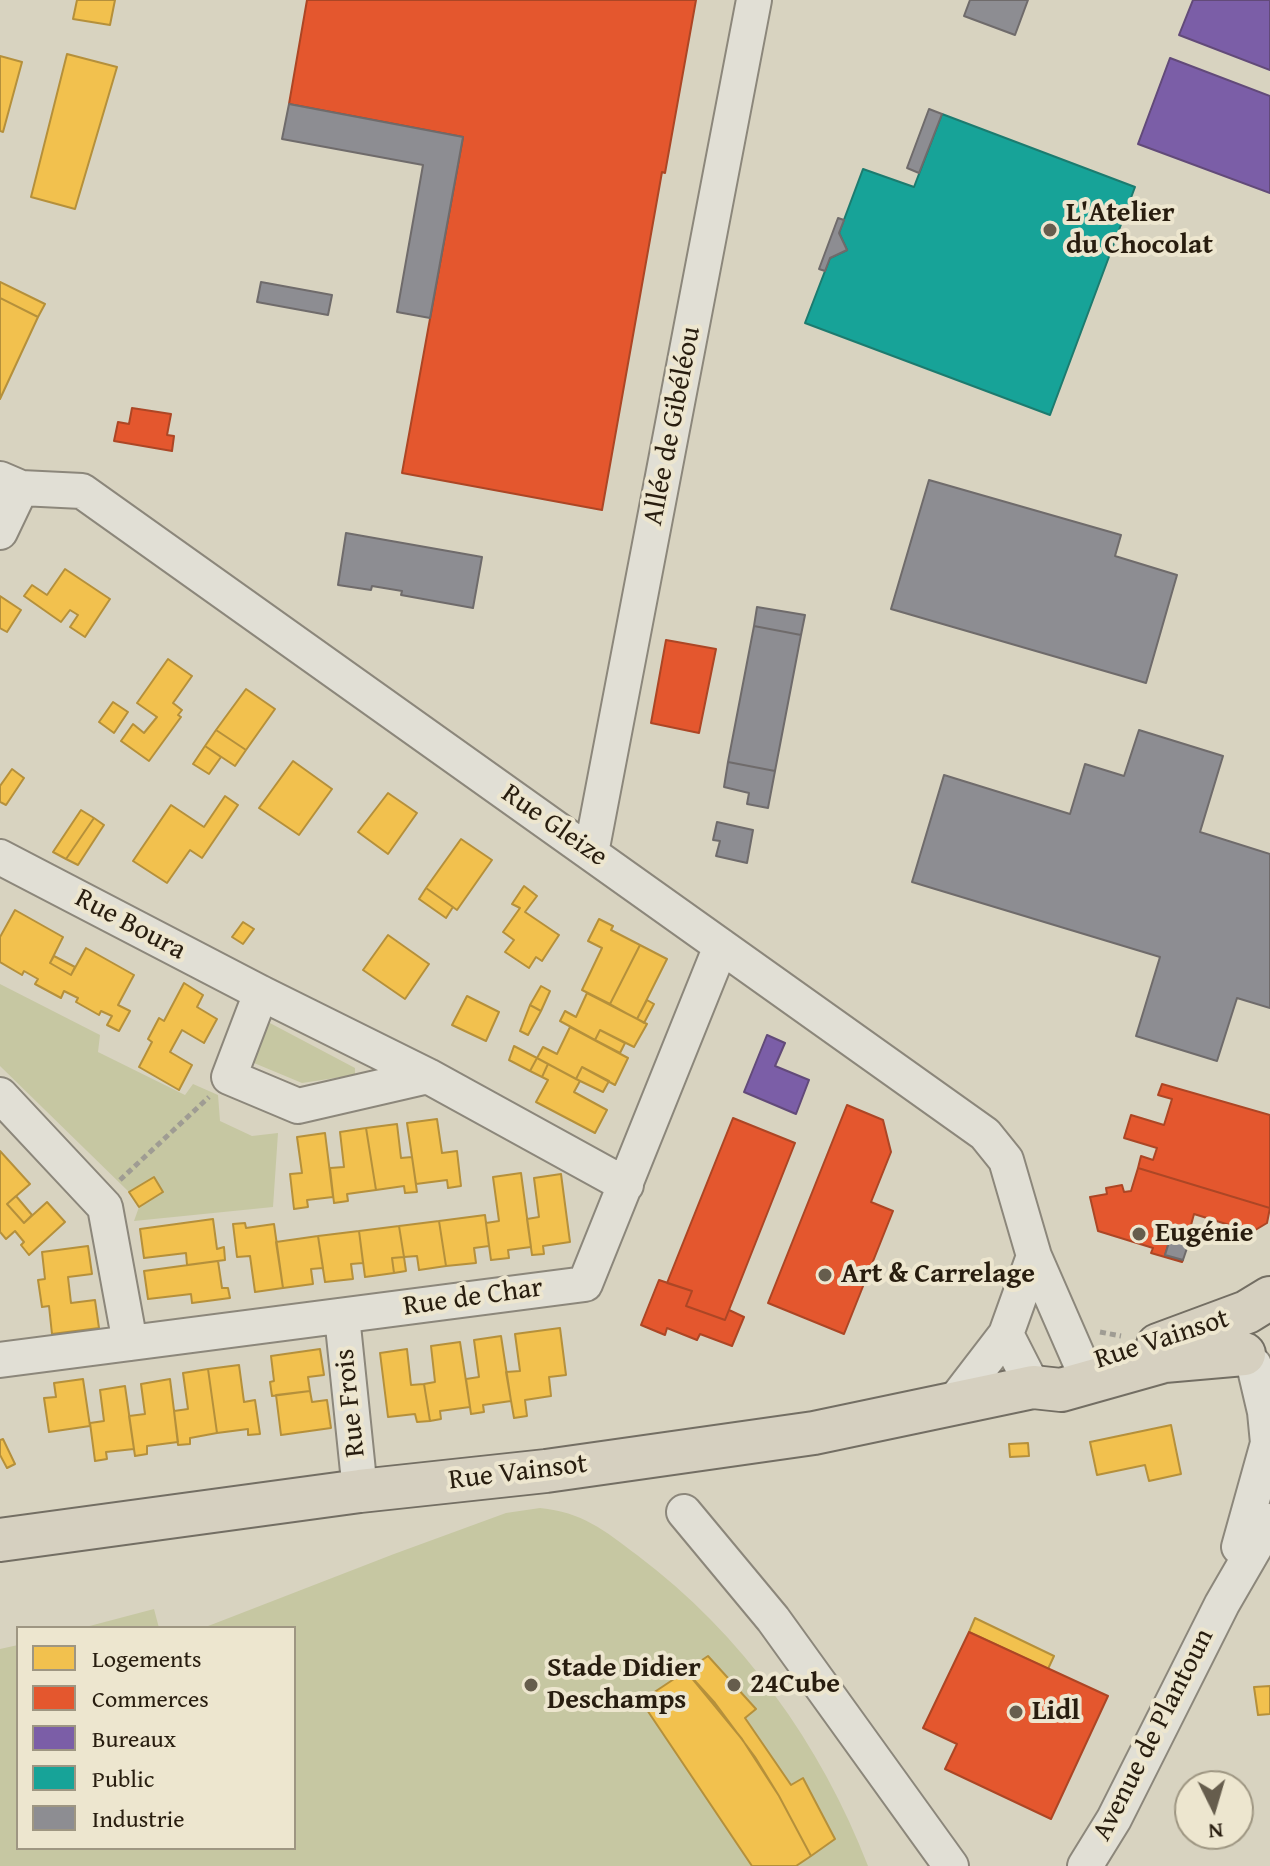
<!DOCTYPE html>
<meta charset="utf-8">
<style>
body{margin:0}
#map{position:relative;width:1270px;height:1866px;overflow:hidden;background:#d8d3c0;font-family:"Gentium Book Plus",serif}
canvas{display:block}
.legend{position:absolute;left:16px;top:1626px;width:280px;height:224px;box-sizing:border-box;background:#ede6cf;border:2px solid #9e9682;margin:0;padding:10px 14px;list-style:none;font-size:24px;color:#281d0f}
.legend li{display:flex;align-items:center;gap:16px;height:40px}
.legend b{width:40px;border:2px solid #9e9682}
.north{position:absolute;left:1174px;top:1770px;width:80px;height:80px;box-sizing:border-box;background:#ede6cf;border:2px solid #9e9682;border-radius:50%;rotate:175deg;font-size:22px;font-weight:700;line-height:32px;text-align:center;color:#281d0f}
.north::after{content:'';display:block;margin:auto;width:28px;height:36px;background:#665d4d;clip-path:polygon(50% 0,100% 100%,50% 72%,0 100%)}
</style>
<div id="map">
<canvas width="1270" height="1866"></canvas>
<ul class="legend">
<li><b style="height:22px;background:#f2c14e"></b>Logements</li>
<li><b style="height:22px;background:#e4572e"></b>Commerces</li>
<li><b style="height:22px;background:#7b5ea7"></b>Bureaux</li>
<li><b style="height:22px;background:#17a398"></b>Public</li>
<li><b style="height:22px;background:#8d8d92"></b>Industrie</li>
</ul>
<div class="north">N</div>
</div>
<script>
const g = document.querySelector('canvas').getContext('2d');
g.lineJoin = 'round';
function fill(path, color) { g.fillStyle = color; g.fill(path, 'evenodd'); }
function stroke(path, color, width, dash) { g.strokeStyle = color; g.lineWidth = width; g.lineCap = dash ? 'butt' : 'round'; g.setLineDash(dash || []); g.stroke(path); }
function write(font, color, halo, rows, align = 'center') {
  g.font = font + ' "Gentium Book Plus",serif'; g.lineWidth = 8; g.setLineDash([]); g.textBaseline = 'middle'; g.strokeStyle = halo; g.fillStyle = color; for (const [text, x, y, turn = 0] of rows) {
    g.save(); g.translate(x, y); g.rotate((+turn || 0) * Math.PI / 180); g.textAlign = isNaN(turn) ? turn : align; if (halo) g.strokeText(text, 0, 0); g.fillText(text, 0, 0); g.restore();
  }
}
fill(new Path2D(`
 M0 984 100 1035 98 1052 185 1095 193 1084 218 1095 220 1121 252 1136 278 1133 273 1207 134 1221 139 1207 163 1192 154 1177 129 1192 0 1066Z
 M268 1022 355 1068V1075L302 1083 254 1063 250 1058 264 1023Z
 M540 1508C582 1512 604 1530 637 1555 742 1634 821 1744 868 1866H0V1649L18 1645V1848H294V1628H203L394 1554 506 1513Z
 M154 1609 159 1628H82Z`), '#c6c7a2');
const homes = new Path2D(`
 M77 0H115L110 25 73 19Z
 M67 54 117 67 75 209 31 197Z
 M0 56 22 62 3 132 0 131Z
 M0 282 45 304 38 317 0 298Z
 M0 298 38 317 0 399Z
 M65 569 110 599 85 637 70 627 78 615 70 610 61 622 24 596 32 585 47 595Z
 M0 596 21 610 7 632 0 628Z
 M168 659 192 676 173 703 182 710 178 715 181 717 149 761 121 741 133 724 144 733 157 717 137 703Z
 M246 689 275 709 246 750 216 730Z
 M113 702 128 712 114 733 99 722Z
 M216 730 246 750 235 766 205 746Z
 M205 746 221 757 209 774 193 764Z
 M293 761 332 789 299 835 259 808Z
 M12 769 24 778 6 805 0 802V786Z
 M388 793 417 813 388 854 358 832Z
 M225 796 238 805 202 858 190 850 167 883 133 861 171 805 204 827Z
 M81 810 94 818 66 859 53 852Z
 M94 818 104 825 78 865 66 859Z
 M461 839 492 860 457 910 426 888Z
 M524 886 537 896 525 912 559 935 542 961 536 957 529 968 505 952 514 940 503 932 520 908 512 904Z
 M426 888 453 907 446 918 419 899Z
 M15 910 63 937 50 963 71 975 86 948 134 975 118 1005 130 1011 119 1031 107 1025 112 1016 101 1011 99 1015 76 1002 78 998 64 991 61 998 35 984 38 979 24 971 22 975 0 962V937Z
 M599 919 613 926 611 930 640 945 610 1004 582 990 602 948 588 941Z
 M243 922 254 929 243 944 232 937Z
 M388 935 429 964 405 999 363 970Z
 M640 945 667 959 637 1019 610 1004Z
 M54 956 75 967 71 975 50 963Z
 M184 983 203 995 197 1007 217 1019 204 1043 182 1030 170 1052 192 1065 179 1090 139 1067 152 1042 148 1039 159 1018 164 1021Z
 M541 986 550 991 541 1011 530 1005Z
 M587 993 647 1024 634 1047 600 1030 595 1040 560 1021 565 1011 576 1017Z
 M467 996 499 1012 486 1041 452 1025Z
 M647 1000 654 1004 644 1023 637 1019Z
 M530 1005 541 1011 528 1035 520 1031Z
 M570 1027 628 1058 615 1085 582 1067 576 1079 537 1058 543 1047 557 1054Z
 M600 1030 625 1043 620 1053 595 1040Z
 M514 1046 537 1058 530 1071 509 1060Z
 M537 1058 548 1064 542 1077 530 1071Z
 M548 1064 580 1081 574 1092 607 1110 595 1133 536 1102 548 1080 542 1077Z
 M582 1067 609 1081 603 1092 576 1079Z
 M437 1119 442 1153 457 1151 461 1186 448 1188 447 1180 416 1184 407 1123Z
 M397 1124 401 1158 412 1157 417 1192 405 1193 404 1186 376 1190 366 1128Z
 M366 1128 376 1190 347 1194 348 1201 334 1203 330 1168 344 1167 340 1132Z
 M325 1133 333 1197 307 1200 308 1207 294 1209 290 1174 302 1173 297 1137Z
 M0 1151 30 1184 7 1204 24 1223 47 1202 65 1222 29 1255 21 1245 24 1242 15 1231 6 1239 0 1232Z
 M521 1173 531 1247 508 1250 509 1258 491 1260 486 1223 499 1221 493 1177Z
 M561 1174 570 1242 543 1246 544 1254 532 1255 527 1219 539 1217 534 1178Z
 M154 1177 163 1192 139 1207 129 1192Z
 M16 1196 32 1215 24 1223 7 1204Z
 M485 1215 489 1246 474 1248 476 1263 446 1266 439 1221Z
 M213 1219 217 1249 224 1247 225 1260 187 1265 186 1253 144 1258 140 1229Z
 M439 1221 446 1266 419 1270 417 1256 404 1257 399 1226Z
 M245 1223 246 1228 274 1224 283 1288 255 1292 250 1256 237 1257 233 1224Z
 M399 1226 404 1257 392 1258 394 1273 365 1277 359 1231Z
 M359 1231 363 1263 351 1264 353 1279 325 1282 318 1236Z
 M318 1236 323 1268 311 1269 313 1284 283 1288 276 1242Z
 M88 1246 92 1274 68 1277 71 1303 95 1300 99 1328 52 1334 49 1306 42 1307 38 1280 45 1279 42 1252Z
 M404 1257 406 1271 394 1273 392 1258Z
 M218 1261 222 1288H228L230 1298 192 1303 191 1294 148 1299 144 1271Z
 M560 1328 566 1375 549 1377 551 1396 525 1400 527 1416 514 1418 506 1372 520 1371 515 1334Z
 M501 1336 511 1401 483 1405 484 1412 471 1414 466 1379 479 1377 474 1340Z
 M460 1342 470 1407 440 1411 441 1419 430 1421 424 1384 435 1382 431 1346Z
 M320 1349 324 1375 308 1377 310 1391 272 1396 270 1382 274 1381 271 1356Z
 M407 1349 411 1385 424 1384 430 1421 417 1422 415 1414 388 1417 380 1353Z
 M239 1365 244 1402 255 1400 260 1434 248 1435V1429L217 1433 208 1369Z
 M208 1369 217 1433 190 1438V1444L178 1445 174 1411 188 1409 183 1373Z
 M83 1379 90 1426 49 1432 44 1398 56 1397 54 1383Z
 M170 1379 178 1442 147 1446V1454L135 1456 129 1416 145 1414 141 1384Z
 M125 1386 134 1449 106 1452 107 1459 95 1461 90 1423 104 1421 100 1390Z
 M310 1391 312 1402 327 1400 331 1428 281 1435 276 1395Z
 M1171 1425 1181 1474 1149 1481 1145 1465 1097 1475 1090 1442Z
 M3 1439 15 1464 7 1468 0 1455V1440Z
 M1028 1443 1029 1456 1010 1457 1009 1444Z
 M975 1618 1054 1656 1048 1669 969 1632Z
 M708 1656 756 1709 745 1718 791 1785 803 1778 835 1839 811 1856 779 1796 755 1757 715 1703 686 1671Z
 M686 1671 742 1739 779 1796 811 1856 796 1866H752L641 1701Z
 M1270 1686V1714L1258 1715 1254 1687Z`);
fill(homes, '#f2c14e');
stroke(homes, '#b5903b', 2);
const shops = new Path2D(`
 M307 0H696L665 173 662 172 602 510 402 473 463 137 289 104Z
 M132 408 171 414 167 435 174 436 172 451 114 441 118 422 129 424Z
 M666 640 716 649 699 733 651 723Z
 M1162 1084 1270 1115V1208L1138 1168 1141 1156 1153 1160 1157 1148 1124 1138 1131 1115 1164 1125 1172 1099 1158 1095Z
 M847 1105 883 1120 891 1152 871 1202 893 1211 844 1334 768 1303Z
 M733 1118 795 1143 725 1320 686 1306 692 1291 667 1283Z
 M1138 1168 1270 1208 1267 1223 1252 1232 1194 1214 1188 1236 1191 1237 1189 1242 1171 1236 1165 1255 1183 1260 1182 1262 1151 1253 1153 1248 1098 1231 1090 1197 1107 1194 1106 1188 1122 1185 1124 1192 1131 1191Z
 M659 1280 692 1291 686 1306 725 1320 729 1310 744 1317 732 1346 700 1334 697 1340 667 1328 665 1335 641 1325Z
 M969 1632 1108 1696 1051 1819 945 1769 957 1744 923 1728Z`);
fill(shops, '#e4572e');
stroke(shops, '#ac4625', 2);
const offices = new Path2D(`
 M1193 0H1270V70L1179 35Z
 M1170 58 1270 96V193L1138 144Z
 M767 1035 785 1043 775 1066 809 1080 796 1114 744 1092Z`);
fill(offices, '#7b5ea7');
stroke(offices, '#624a79', 2);
const public = new Path2D(`
 M942 114 1135 187 1050 415 805 323 830 258 847 250 839 233 863 169 914 187Z`);
fill(public, '#17a398');
stroke(public, '#1c7b6f', 2);
const industry = new Path2D(`
 M970 0H1028L1015 35 964 16Z
 M289 104 463 137 430 318 397 312 423 165 282 139Z
 M929 109 942 114 919 173 907 168Z
 M838 218 844 220 839 233 847 250 830 258 825 271 819 269Z
 M261 282 332 295 328 315 257 302Z
 M929 480 1121 535 1115 556 1177 575 1146 683 891 609Z
 M346 533 482 557 473 608 401 595 402 591 372 586 371 590 338 585Z
 M757 607 805 615 801 635 754 626Z
 M754 626 801 635 775 771 728 762Z
 M1139 730 1223 756 1200 832 1270 854V1008L1237 998 1217 1061 1136 1036 1160 957 912 882 944 775 1070 814 1085 764 1124 776Z
 M728 762 775 771 768 808 747 804 749 793 724 787Z
 M717 822 753 830 747 863 716 856 720 841 713 840Z
 M1171 1236 1189 1242 1183 1260 1165 1255Z`);
fill(industry, '#8d8d92');
stroke(industry, '#6f6b6b', 2);
const minor = new Path2D(`
 M0 479 21 488 82 491 985 1134 1006 1160 1034 1256 1082 1366
 M0 532 21 488
 M591 853 754 0
 M0 857 261 993 428 1076 626 1185
 M261 993 229 1077 298 1106 428 1076
 M0 1095 105 1207 130 1343
 M342 1316 360 1491
 M1006 1334 1033 1387
 M0 1360 585 1284 721 946
 M953 1403 1006 1334 1034 1256
 M684 1512 773 1619 951 1866
 M1239 1547 1268 1443 1265 1412 1254 1365
 M1085 1866 1114 1819 1222 1604 1270 1521`);
const major = new Path2D(`
 M1158 1345 1247 1312 1270 1298
 M0 1540 360 1491 546 1471 814 1433 1033 1387 1061 1390 1164 1361 1244 1354`);
stroke(minor, '#8c877b', 38);
stroke(major, '#736e63', 46);
stroke(new Path2D(`
 M120 1180 209 1097
 M1100 1332 1121 1336`), '#9f9c93', 5, [6, 4]);
stroke(minor, '#e1dfd5', 34);
stroke(major, '#d6d0c0', 42);
for (const [x, y, r, color] of [
 [1050,230,8,"#665d4d"],
 [1139,1234,8,"#665d4d"],
 [825,1275,8,"#665d4d"],
 [531,1685,8,"#665d4d"],
 [734,1685,8,"#665d4d"],
 [1016,1712,8,"#665d4d"]
]) { const dot = new Path2D(); dot.arc(x, y, r, 0, 2 * Math.PI); g.fillStyle = color; g.fill(dot); stroke(dot, '#ede6cf', 3); }
write('bold 28px', '#281d0f', '#ede6cf', [
 ["L'Atelier",1066,214],
 ["du Chocolat",1066,246],
 ["Eugénie",1155,1234],
 ["Art & Carrelage",841,1275],
 ["Stade Didier",547,1669],
 ["Deschamps",547,1701],
 ["24Cube",750,1685],
 ["Lidl",1032,1712]
], 'left');
write('28px', '#281d0f', '#ede6cf', [
 ["Allée de Gibéléou",673,426,-79],
 ["Rue Gleize",554,826,35],
 ["Rue Boura",130,925,28],
 ["Rue de Char",473,1298,-8],
 ["Rue Vainsot",1162,1340,-18],
 ["Rue Frois",351,1403,-96],
 ["Rue Vainsot",518,1473,-7],
 ["Avenue de Plantoun",1154,1735,-63]
]);
</script>
